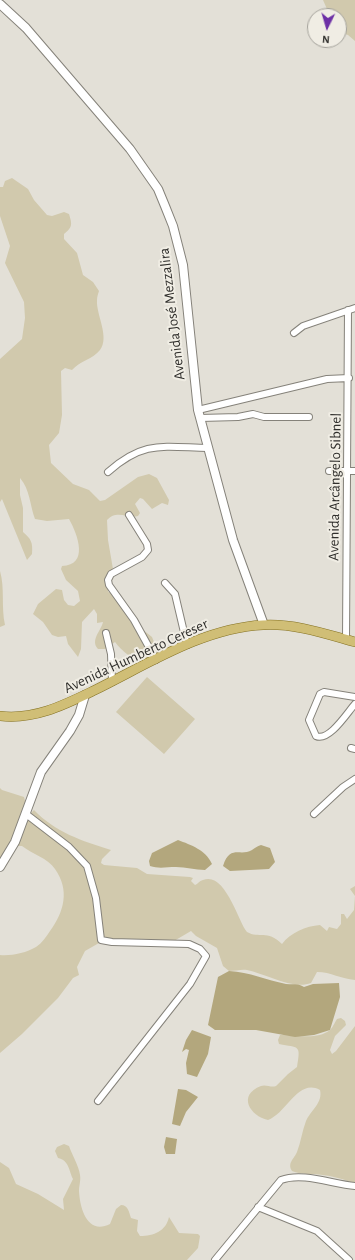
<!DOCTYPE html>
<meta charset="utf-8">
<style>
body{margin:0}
#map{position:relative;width:355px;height:1260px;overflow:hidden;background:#e3e0d7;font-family:"Alegreya Sans",sans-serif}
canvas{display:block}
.north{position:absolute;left:307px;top:8px;width:40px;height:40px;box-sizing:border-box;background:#f0ede4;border:1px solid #a3a19a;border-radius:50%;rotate:185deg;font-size:11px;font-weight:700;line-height:16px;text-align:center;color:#302f2c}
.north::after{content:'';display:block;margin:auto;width:14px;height:18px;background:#6d30a6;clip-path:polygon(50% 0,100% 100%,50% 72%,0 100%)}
</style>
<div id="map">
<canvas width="355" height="1260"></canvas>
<div class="north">N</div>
</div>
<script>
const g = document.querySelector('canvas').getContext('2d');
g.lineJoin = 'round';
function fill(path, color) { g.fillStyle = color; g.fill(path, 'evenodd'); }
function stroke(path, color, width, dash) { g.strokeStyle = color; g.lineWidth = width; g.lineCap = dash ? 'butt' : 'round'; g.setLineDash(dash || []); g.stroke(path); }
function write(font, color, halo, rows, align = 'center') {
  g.font = font + ' "Alegreya Sans",sans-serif'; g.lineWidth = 4; g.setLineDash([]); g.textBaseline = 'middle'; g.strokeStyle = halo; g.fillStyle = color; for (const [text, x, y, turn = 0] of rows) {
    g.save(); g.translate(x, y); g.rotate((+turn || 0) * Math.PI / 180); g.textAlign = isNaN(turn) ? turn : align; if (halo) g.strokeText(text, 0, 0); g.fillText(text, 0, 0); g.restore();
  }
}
fill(new Path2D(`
 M323 0H355V41L348 35 339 32V16H330Z
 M12 178 28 189 34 200 47 215 52 216 64 212 69 214C72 224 73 227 64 234V239L77 253 83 275 93 282 99 291C98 294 97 297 97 300 96 315 110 337 100 350 93 359 80 361 72 370L65 368 61 371 62 415 59 433 49 445 51 463 73 484 89 490 100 501 105 500 138 477 149 474 157 478 169 500 168 505 162 503 152 509 143 499 140 498 135 504 140 513 138 516C128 519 117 509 107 520L108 540 114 575 108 592 121 595 133 622 152 637 158 652C147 673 124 654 115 642L105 649H98C90 640 101 631 103 622L97 623V614L94 609 82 622 81 649 78 657 68 644 66 636 58 637 52 635 43 622 33 614 38 604 56 589 62 590 64 600 68 605 74 606 80 601 78 591 66 580 61 569 62 566C89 565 78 535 69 519L47 521 35 519C30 506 30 489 20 478V495L23 508V532C31 539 33 542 32 554L27 560 2 499 0 502V359L22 339 25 318 24 302 5 263 10 246 0 216V187H3L5 181Z
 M0 571C5 588 1 607 5 625L0 627Z
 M147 677 195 719 164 754 116 712Z
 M0 788 2 790 24 797 28 812 31 813 34 810C55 832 82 841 111 850L102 859 101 863 104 865 137 868 147 874 190 877 193 878 191 881 195 885C198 884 199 881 203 880 225 871 238 921 247 932 259 939 267 929 282 944 290 933 306 926 320 925L327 931 329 927 337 929 341 924V914H344L347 919 354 910 355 896 350 889 355 886V980C341 979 331 972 317 972L311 983C293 990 266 974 247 970 242 969 235 971 229 971L223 966 217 948 196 936 191 931 174 941 99 943 85 951 77 967 79 975 73 978 58 998 22 1034 0 1053V955C11 956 26 953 36 947 42 943 46 937 50 931 64 912 70 890 55 869 48 858 32 854 22 846H16L0 861Z
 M341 1018 345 1021 346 1025 335 1036 330 1050 332 1054 336 1051 355 1026V1184C342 1178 328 1175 314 1174 306 1174 300 1174 292 1171 287 1163 294 1159 297 1152 301 1142 302 1131 306 1121 311 1110 323 1103 320 1090 298 1078 287 1113 268 1120 250 1116 237 1095 261 1086 266 1084 271 1088 276 1086L288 1074 297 1067C301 1044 299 1048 279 1044L278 1040 280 1035C295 1034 316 1041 330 1030 333 1027 335 1022 337 1019Z
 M64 1144 69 1146C72 1155 79 1166 80 1175 81 1180 79 1186 79 1191 80 1210 88 1235 110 1224L116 1209 121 1205C128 1205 129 1212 131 1218L138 1220 137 1231 140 1236C154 1236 166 1231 169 1217L179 1233 198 1234 200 1236 198 1248 187 1260H0V1162L9 1168 16 1184 38 1194 64 1210 63 1199 73 1179C69 1171 69 1160 58 1158L55 1151 57 1147Z`), '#d1c9ad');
fill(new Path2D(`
 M178 840C191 845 206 850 212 864L205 870C195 870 186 867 176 867 166 867 159 869 150 866L149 861 152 853Z
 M261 845 270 848 275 862 269 869 230 871 223 866C230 844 240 857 252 850 255 848 257 846 261 845Z
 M229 971C250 972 266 980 286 984 293 985 298 983 304 987L313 984 339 983 340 997 330 1030 314 1035 295 1037 256 1030H215L208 1025 218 977Z
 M192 1030 211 1037 208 1054 197 1077 187 1074 186 1063 189 1050 186 1049 182 1052 186 1040Z
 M178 1089 186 1090 198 1097 186 1112 180 1126 172 1124Z
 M166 1137 177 1139 175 1154H166L164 1147Z`), '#b3a77d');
const street = new Path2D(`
 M294 333 303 326 355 308
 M198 410 327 379 349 378
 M200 418 238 417 253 414 264 417H309
 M329 471H355
 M108 472C144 440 163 447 208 448
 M129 515 147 544 148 550 142 557 111 574 108 580 109 585 134 620 156 660
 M165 583 175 594 187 645
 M106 633 111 654 112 682
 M346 640 348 310
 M355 697 324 692 320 694 309 720 316 736C329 742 347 713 355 704
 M351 748 355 749
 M26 814 69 847 87 866 96 898 101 940 112 942 189 944 200 949 206 956 190 984 98 1101
 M314 814 343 787 355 779
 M258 1207 317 1231 349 1260
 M215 1260 281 1180C303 1172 332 1184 355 1186`);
const secondary = new Path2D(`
 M0 4 26 28 130 149 158 189 165 206 173 226 183 265 198 410 233 540 264 625
 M0 867 15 842 41 772 70 731 79 715 85 695`);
const primary = new Path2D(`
 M0 716C35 720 64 705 95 690 148 664 203 628 263 625 294 623 326 634 355 642`);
stroke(street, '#85827a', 8);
stroke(secondary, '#85827a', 10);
stroke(primary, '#837021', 10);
stroke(street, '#fff', 6);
stroke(secondary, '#fff', 8);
stroke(primary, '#d0be76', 9);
write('15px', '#302f2c', '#f0ede4', [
 ["Avenida José Mezzalira",172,314,-97],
 ["Avenida Arcângelo Sibnel",335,487,-89],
 ["Avenida Humberto Cereser",136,656,-25]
]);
</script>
